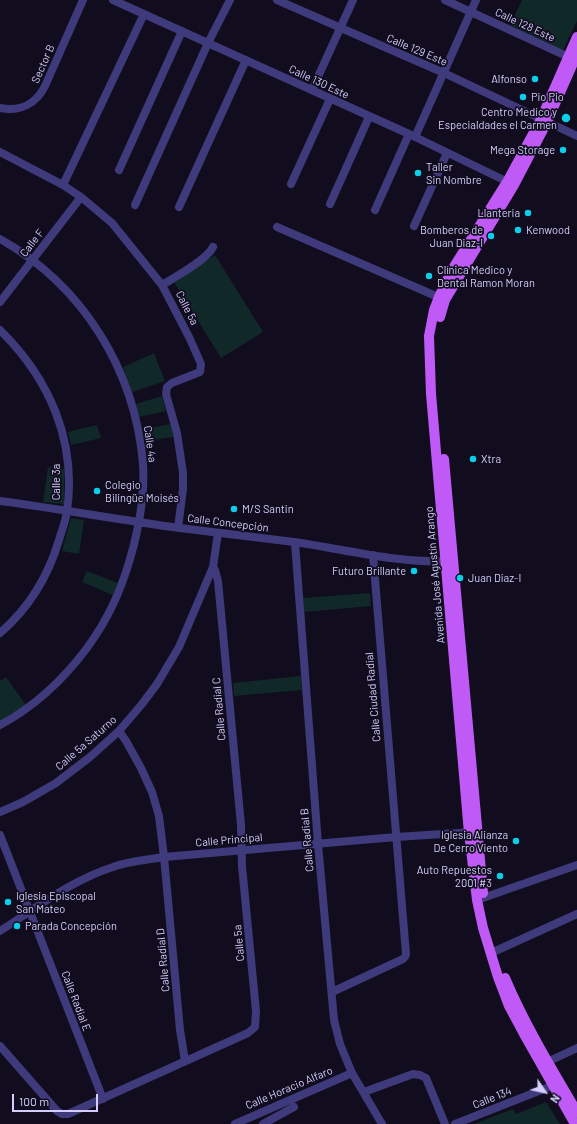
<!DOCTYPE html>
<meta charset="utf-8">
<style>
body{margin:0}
#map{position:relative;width:577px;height:1124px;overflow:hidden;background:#110d1e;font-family:Barlow,sans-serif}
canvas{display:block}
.north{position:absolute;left:525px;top:1072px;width:40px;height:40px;-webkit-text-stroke:3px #110d1e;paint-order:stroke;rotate:124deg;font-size:11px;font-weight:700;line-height:16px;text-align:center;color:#d4cdfd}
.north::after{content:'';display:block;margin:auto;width:14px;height:18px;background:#d4cdfd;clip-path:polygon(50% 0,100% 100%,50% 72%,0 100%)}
.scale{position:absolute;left:12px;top:1094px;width:86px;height:18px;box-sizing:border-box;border:2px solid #d4cdfd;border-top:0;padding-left:5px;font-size:12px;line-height:14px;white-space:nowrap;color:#d4cdfd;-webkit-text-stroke:3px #110d1e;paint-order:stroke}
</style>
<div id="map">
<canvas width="577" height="1124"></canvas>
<div class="north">N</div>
<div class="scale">100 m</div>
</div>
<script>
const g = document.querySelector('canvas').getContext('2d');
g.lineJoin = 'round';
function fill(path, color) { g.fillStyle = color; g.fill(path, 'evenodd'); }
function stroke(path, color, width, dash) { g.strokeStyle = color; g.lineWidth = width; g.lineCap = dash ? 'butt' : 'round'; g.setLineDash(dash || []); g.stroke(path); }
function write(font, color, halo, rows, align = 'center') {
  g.font = font + ' Barlow,sans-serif'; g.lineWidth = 3.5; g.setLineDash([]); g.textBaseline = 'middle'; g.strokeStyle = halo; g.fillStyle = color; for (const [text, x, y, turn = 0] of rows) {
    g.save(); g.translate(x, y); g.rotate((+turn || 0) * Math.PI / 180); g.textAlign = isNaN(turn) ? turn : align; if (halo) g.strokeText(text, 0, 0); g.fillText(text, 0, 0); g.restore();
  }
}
fill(new Path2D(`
 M522 0H577V21L563 50 510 25Z
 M215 255 263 332 221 358 174 282Z
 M154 353 165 381 132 392 123 367Z
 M162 396 166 411 139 417 136 404Z
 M171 424 174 437 146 441 144 429Z
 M97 425 101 438 71 445 68 432Z
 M48 467 64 469V504L43 502Z
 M71 518 84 520 79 554 62 551Z
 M87 571 118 583 113 595 82 582Z
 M370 593 371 606 304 612 303 598Z
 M301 676 302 690 234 696 233 683Z
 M6 677 26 705 0 721V681Z
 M546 1102 560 1124H474L513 1109 516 1114Z`), '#112828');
stroke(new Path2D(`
 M113 0 409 134 512 184
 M277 0 444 73 577 136
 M445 0 573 59
 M312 90 353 0
 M0 108C20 112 36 104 45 86L83 0
 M415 137 476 0
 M0 152 63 185 81 197 112 223 162 285 190 339 201 364 200 372 172 383 167 387 166 394 177 433 183 473V489L178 528
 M119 170 182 31
 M291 184 330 99
 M63 185 144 14
 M330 204 369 117
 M135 205 208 43 230 0
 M179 207 246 60
 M375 210 409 134
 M414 226 447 153
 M277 227 445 300
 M0 239C82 285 135 369 143 464 145 496 139 528 130 559 120 593 108 619 87 648 63 680 36 706 0 725
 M162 285C175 277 207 260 213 247
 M0 302 81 197
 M0 330C49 378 77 441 67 511 66 520 62 530 59 540 48 577 29 608 0 633
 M0 501C60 509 120 520 180 528 218 533 256 537 294 542 344 549 400 564 450 561
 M295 543 318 844 334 1020 340 1044 352 1073 382 1124
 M119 731 126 741 141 768 152 792 159 816 164 857 180 1030 185 1061
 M0 812 23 802 56 783 90 757 119 731 142 704 157 684 179 647 213 567 218 533
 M0 835 103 1099
 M477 900 577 865
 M0 931C36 908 72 880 113 867 129 861 147 860 164 857L396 837 474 832
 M491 953 577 914
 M332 992 403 959 405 957 406 954 373 555
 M0 1046 57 1111 62 1114H68L248 1033 255 1027 256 1011 242 866 241 825 218 581 215 570 213 567
 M547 1062 577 1048
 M364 1092 413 1074 420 1075 426 1078 445 1124
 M235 1124 352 1073
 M263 1124 294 1107
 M455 1124 559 1083`), '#3e3a7b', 8);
stroke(new Path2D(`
 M440 317 445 300 514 185 547 122 577 54
 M444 459 483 893
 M505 978C525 1025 551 1068 577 1112
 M575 1124 524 1034 509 1006 498 977 483 928 477 900 469 833 431 394 429 336 434 310 439 297 452 270 507 182 541 119 577 37`), '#c05af7', 10);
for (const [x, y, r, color] of [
 [535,79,4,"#0bcfea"],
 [523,97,4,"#0bcfea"],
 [566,118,5,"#0bcfea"],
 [563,150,4,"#0bcfea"],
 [418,173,4,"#0bcfea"],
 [528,213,4,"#0bcfea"],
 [518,230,4,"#0bcfea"],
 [491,236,4,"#0bcfea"],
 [429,276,4,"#0bcfea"],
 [473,459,4,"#0bcfea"],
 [97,491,4,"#0bcfea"],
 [234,509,4,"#0bcfea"],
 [414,571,4,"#0bcfea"],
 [460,578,4,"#0bcfea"],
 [516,841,4,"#0bcfea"],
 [500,876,4,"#0bcfea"],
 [8,902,4,"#0bcfea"],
 [17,926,4,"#0bcfea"]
]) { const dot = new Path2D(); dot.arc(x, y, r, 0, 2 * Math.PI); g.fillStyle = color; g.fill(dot); stroke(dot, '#110d1e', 1.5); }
write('11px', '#d4cdfd', '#110d1e', [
 ["Calle 128 Este",525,25,25],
 ["Calle 129 Este",417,50,23],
 ["Sector B",43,64,-66],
 ["Calle 130 Este",319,82,25],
 ["Calle F",32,243,-52],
 ["Calle 5a",187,308,63],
 ["Calle 4a",150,444,82],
 ["Calle 3a",56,482,-90],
 ["Calle Concepción",228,523,7],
 ["Avenida José Agustín Arango",435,575,-95],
 ["Calle Ciudad Radial",373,697,-95],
 ["Calle Radial C",219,709,-95],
 ["Calle 5a Saturno",86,743,-41],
 ["Calle Principal",229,840,-5],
 ["Calle Radial B",307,840,-95],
 ["Calle 5a",239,943,-95],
 ["Calle Radial D",163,960,-95],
 ["Calle Radial E",76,1001,69],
 ["Calle Horacio Alfaro",289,1088,-23],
 ["Calle 134",492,1098,-22]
]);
write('11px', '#d4cdfd', '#110d1e', [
 ["Alfonso",527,79,"right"],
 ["Pio Pio",531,97],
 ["Centro Medico y",557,112,"right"],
 ["Especialdades el Carmen",557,125,"right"],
 ["Mega Storage",555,150,"right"],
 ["Taller",426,167],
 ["Sin Nombre",426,180],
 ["Llanteria",520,213,"right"],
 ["Bomberos de",483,230,"right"],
 ["Juan Diaz-I",483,243,"right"],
 ["Kenwood",526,230],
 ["Clínica Medico y",437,270],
 ["Dental Ramon Moran",437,283],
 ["Xtra",481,459],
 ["Colegio",105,485],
 ["Bilingüe Moisés",105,498],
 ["M/S Santin",242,509],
 ["Futuro Brillante",406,571,"right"],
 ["Juan Diaz-I",468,578],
 ["Iglesia Alianza",508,835,"right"],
 ["De Cerro Viento",508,848,"right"],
 ["Auto Repuestos",492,870,"right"],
 ["2001 #3",492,883,"right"],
 ["Iglesia Episcopal",16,896],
 ["San Mateo",16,909],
 ["Parada Concepción",25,926]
], 'left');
</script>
